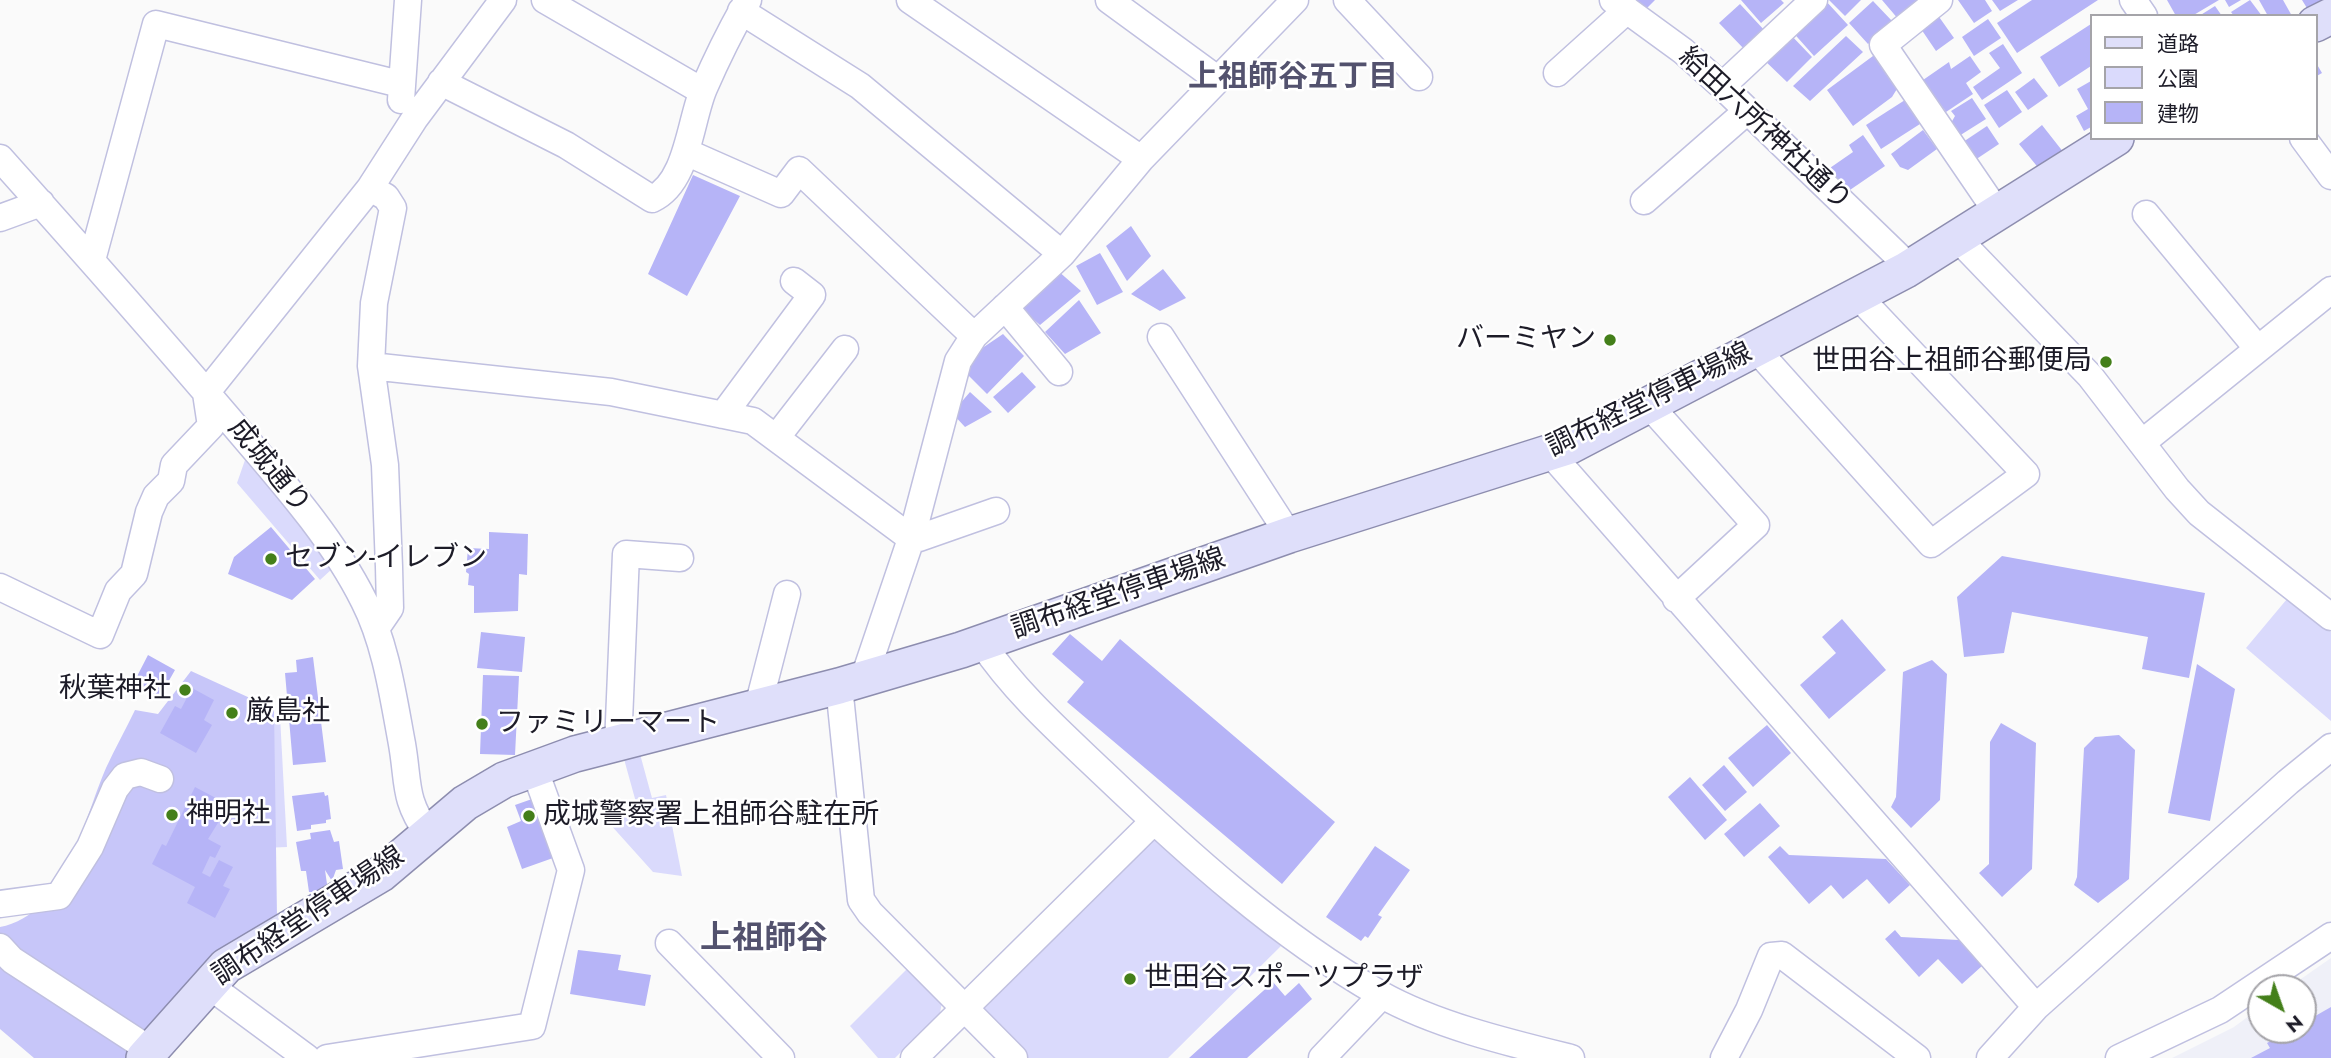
<!DOCTYPE html>
<meta charset="utf-8">
<style>
body{margin:0}
#map{position:relative;width:2331px;height:1058px;overflow:hidden;background:#fafafa;font-family:Jost,"Noto Sans JP",sans-serif}
canvas{display:block}
.legend{position:absolute;left:2090px;top:14px;width:228px;height:126px;box-sizing:border-box;background:#fff;border:2px solid #a5a4a9;margin:0;padding:9px 12px;list-style:none;font-size:21px;color:#1d1c28}
.legend li{display:flex;align-items:center;gap:14px;height:35px}
.legend b{width:35px;border:2px solid #a5a4a9}
.north{position:absolute;left:2247px;top:974px;width:70px;height:70px;box-sizing:border-box;background:#fff;border:2px solid #a5a4a9;border-radius:50%;rotate:140deg;font-size:19px;font-weight:700;line-height:28px;text-align:center;color:#1d1c28}
.north::after{content:'';display:block;margin:auto;width:24px;height:32px;background:#447f1a;clip-path:polygon(50% 0,100% 100%,50% 72%,0 100%)}
</style>
<div id="map">
<canvas width="2331" height="1058"></canvas>
<ul class="legend">
<li><b style="height:9px;background:#dfdffa"></b>道路</li>
<li><b style="height:19px;background:#dadafc"></b>公園</li>
<li><b style="height:19px;background:#b6b4f7"></b>建物</li>
</ul>
<div class="north">N</div>
</div>
<script>
const g = document.querySelector('canvas').getContext('2d');
g.lineJoin = 'round';
function fill(path, color) { g.fillStyle = color; g.fill(path, 'evenodd'); }
function stroke(path, color, width, dash) { g.strokeStyle = color; g.lineWidth = width; g.lineCap = dash ? 'butt' : 'round'; g.setLineDash(dash || []); g.stroke(path); }
function write(font, color, halo, rows, align = 'center') {
  g.font = font + ' Jost,"Noto Sans JP",sans-serif'; g.lineWidth = 5; g.setLineDash([]); g.textBaseline = 'middle'; g.strokeStyle = halo; g.fillStyle = color; for (const [text, x, y, turn = 0] of rows) {
    g.save(); g.translate(x, y); g.rotate((+turn || 0) * Math.PI / 180); g.textAlign = isNaN(turn) ? turn : align; if (halo) g.strokeText(text, 0, 0); g.fillText(text, 0, 0); g.restore();
  }
}
fill(new Path2D(`
 M2331 958V1058H2172L2234 1027 2261 1007V1030H2303V988H2288Z`), '#eff0f8');
fill(new Path2D(`
 M245 460 300 525 332 569 320 580 237 483Z
 M2287 599 2331 632V721L2246 648Z
 M280 716 287 847 238 849 236 738Z
 M640 754 652 798 666 795 682 876 653 872 600 813 637 806 624 759Z
 M1153 837 1281 946 1168 1058H1026L980 1013Z
 M909 967 942 1002 940 1013 895 1058H878L850 1026Z`), '#dadafc');
fill(new Path2D(`
 M191 671 274 709 277 917 216 960 125 1058H34L0 1029V927C66 915 83 820 106 768 115 748 126 729 135 710L158 714Z`), '#c7c6f9');
fill(new Path2D(`
 M1632 0H1655L1644 11Z
 M1741 0H1781L1784 3 1761 23Z
 M1825 0 1848 25 1814 56 1790 29Z
 M1829 0H1861L1845 16Z
 M1882 0H1919L1899 20Z
 M1958 0H1985L1992 11 1974 23Z
 M1992 0H2018L2000 11Z
 M2032 0H2098L2017 53 1997 23Z
 M2167 0H2219L2192 16H2176Z
 M2225 0H2241L2229 7Z
 M2250 0 2262 16H2234L2231 12Z
 M2259 0H2283L2292 16H2268Z
 M2302 0H2329L2310 13Z
 M1873 1 1893 22 1868 44 1849 23Z
 M1740 4 1766 32 1745 50 1719 23Z
 M2215 6 2222 16H2199Z
 M1937 14 1954 38 1936 51 1919 26Z
 M1988 19 2001 38 1974 56 1962 37Z
 M2091 24V66L2059 87 2040 57Z
 M1788 32 1812 57 1787 82 1762 58Z
 M1846 36 1863 52 1810 101 1793 86Z
 M2003 44 2022 73 1982 100 1973 87 2000 68 1989 53Z
 M1877 53 1900 84 1892 97 1853 126 1827 90Z
 M1970 56 1981 72 1966 83 1973 94 1946 112 1923 80 1949 62 1951 69Z
 M2315 61 2322 73 2315 77Z
 M2034 78 2048 96 2028 110 2015 92Z
 M2091 81V127L2084 131 2076 116 2088 109 2077 89Z
 M2007 90 2022 112 1999 128 1984 105Z
 M1972 98 1986 119 1959 136 1951 123 1955 116 1951 111Z
 M1905 100 1920 124 1881 149 1866 125Z
 M2042 125 2064 153 2040 170 2019 144Z
 M1987 126 1999 144 1975 160 1963 142Z
 M1923 130 1937 149 1908 170 1900 167 1891 154Z
 M1863 135 1885 166 1847 192 1827 170 1853 152 1849 145Z
 M693 175 740 196 687 296 648 274Z
 M1131 226 1151 256 1127 281 1106 246Z
 M1100 253 1123 292 1097 305 1076 266Z
 M1163 269 1186 298 1160 311 1131 294Z
 M1057 270 1081 291 1040 325 1019 307Z
 M1079 300 1101 333 1065 354 1045 332Z
 M1003 334 1024 356 987 394 968 375 975 353Z
 M1022 372 1036 387 1008 413 993 397Z
 M970 392 992 412 965 427 952 413Z
 M271 527 315 579 292 600 228 574 234 557Z
 M489 532 528 534 527 575 519 574 518 611 474 613V586L468 585 469 574 466 572 468 548 489 549Z
 M2002 556 2205 593 2189 678 2142 669 2148 637 2012 612 2004 653 1964 657 1957 597Z
 M1842 619 1886 670 1829 719 1800 685 1836 653 1822 637Z
 M481 632 525 637 522 672 477 668Z
 M1070 634 1102 661 1120 639 1335 822 1282 884 1067 702 1084 682 1052 654Z
 M148 655 175 670 158 700 132 686Z
 M313 657 326 762 293 765 285 673 297 672 296 660Z
 M1932 660 1947 674 1940 800 1911 828 1891 807 1896 797 1903 672Z
 M2197 664 2235 689 2210 821 2168 813Z
 M483 675 519 676 515 755 480 754Z
 M192 688 214 700 204 720 212 725 196 753 160 733 175 706 181 709Z
 M2001 723 2036 743 2032 869 2002 897 1979 873 1989 864 1990 742Z
 M1767 725 1791 753 1753 787 1728 758Z
 M2119 735 2135 750 2129 879 2098 903 2074 885 2077 877 2084 748 2095 737Z
 M1724 765 1747 792 1725 811 1702 785Z
 M1690 777 1727 820 1705 840 1668 797Z
 M195 787 229 805 208 839 221 846 215 858 210 856 202 873 210 877 219 860 233 867 223 886 230 889 215 918 187 903 195 887 152 864 162 844 166 846Z
 M324 792 325 796 328 795 331 819 326 820V823L311 825V829L297 831 292 796Z
 M532 799 553 858 522 869 507 827 521 821 515 805Z
 M1760 803 1780 826 1744 857 1724 834Z
 M330 830 334 842 339 841 343 869 336 870 332 881 325 870 327 884 316 892H309L306 871H301L296 842 311 839 310 833Z
 M1375 846 1410 870 1378 915 1382 917 1368 938 1365 936 1361 941 1326 917Z
 M1780 846 1789 855 1886 859 1910 885 1889 904 1867 879 1843 899 1831 885 1809 904 1768 857Z
 M1895 930 1901 937 1959 940 1982 966 1962 984 1938 959 1919 977 1885 939Z
 M578 950 621 955 618 970 651 975 645 1006 570 994Z
 M1273 982 1285 996 1299 983 1312 999 1247 1058H1189Z
 M2331 1007V1058H2251L2270 1048 2267 1043 2290 1030H2303V1023Z`), '#b6b4f7');
const minor = new Path2D(`
 M545 0 702 91
 M910 0 1141 159
 M1109 0 1217 79
 M1347 0 1419 77
 M1613 0 1683 51 1722 86 1900 258 1906 270
 M1939 0 1883 45 1997 212
 M2133 0 2144 16
 M741 11 860 86 1062 254
 M1557 73 1627 10
 M441 82 566 145 652 199C688 183 690 120 704 88 717 58 732 28 748 0
 M1722 86 1814 0
 M401 100 408 0
 M2303 138 2331 176
 M686 152 781 194 799 170 974 336
 M0 158C77 244 153 330 228 418 276 475 330 533 364 601 386 644 393 696 402 744 409 784 403 798 428 834
 M370 188 386 197 393 208 374 303 371 366 385 465 389 567 390 608 377 627
 M1644 201 1747 111
 M2146 214 2258 349
 M0 218 41 203
 M1958 239 2090 376 2177 489 2199 513 2331 617
 M92 260 156 24 400 84
 M1005 307 1059 372
 M1161 337 1289 535
 M1756 349 1931 544 2026 474 1857 295
 M371 366 611 392 753 421 904 533 919 538 996 511
 M1648 404 1756 525 1676 599
 M723 415 812 295 794 281
 M776 438 845 349
 M2143 442 2331 290
 M1550 453 2036 1007
 M0 587 100 635 118 591 134 574 149 512 156 496 171 481 174 465 211 426 206 393 370 188 415 118 503 0
 M982 643C1014 691 1060 732 1102 772 1187 853 1277 935 1380 994 1435 1025 1510 1043 1571 1058
 M868 678 867 669 912 536 958 361 974 336 1062 254 1141 159 1295 0
 M839 686 861 900 870 913 1014 1058
 M764 705 761 695 787 594
 M618 745 626 554 680 558
 M0 904 59 896 90 847 115 789 125 776 141 772 160 779
 M669 943 781 1058
 M0 947 12 960 150 1050
 M207 984 307 1058
 M327 1058 532 1026 571 870 534 768
 M914 1058 1154 821
 M1322 1058 1382 995
 M1724 1058 1749 1010 1771 956 1782 955 1917 1058
 M1990 1058 2036 1007 2288 782 2331 747
 M2119 1058 2220 1010 2331 936`);
const major = new Path2D(`
 M2315 24 2331 16
 M144 1058 226 966 381 874 465 803 504 780 575 754 839 686 961 650 1289 535 1570 446 1906 270 2116 138`);
stroke(minor, '#c0c0e0', 29);
stroke(major, '#8d8daf', 38);
stroke(minor, '#fff', 26);
stroke(major, '#dfdffa', 35);
for (const [x, y, r, color] of [
 [1610,340,7,"#447f1a"],
 [2106,362,7,"#447f1a"],
 [271,559,7,"#447f1a"],
 [185,690,7,"#447f1a"],
 [232,713,7,"#447f1a"],
 [482,724,7,"#447f1a"],
 [172,815,7,"#447f1a"],
 [529,816,7,"#447f1a"],
 [1130,979,7,"#447f1a"]
]) { const dot = new Path2D(); dot.arc(x, y, r, 0, 2 * Math.PI); g.fillStyle = color; g.fill(dot); stroke(dot, '#fff', 2.5); }
write('28px', '#1d1c28', '#fff', [
 ["給田六所神社通り",1764,130,43],
 ["調布経堂停車場線",1650,401,-26],
 ["成城通り",268,467,51],
 ["調布経堂停車場線",1119,595,-19],
 ["調布経堂停車場線",309,917,-34]
]);
write('28px', '#1d1c28', '#fff', [
 ["バーミヤン",1596,340,"right"],
 ["世田谷上祖師谷郵便局",2092,362,"right"],
 ["セブン-イレブン",285,559],
 ["秋葉神社",171,690,"right"],
 ["厳島社",246,713],
 ["ファミリーマート",496,724],
 ["神明社",186,815],
 ["成城警察署上祖師谷駐在所",543,816],
 ["世田谷スポーツプラザ",1144,979]
], 'left');
write('bold 30px', '#53526e', '#fff', [
 ["上祖師谷五丁目",1293,79]
]);
write('bold 32px', '#53526e', '#fff', [
 ["上祖師谷",764,940]
]);
</script>
